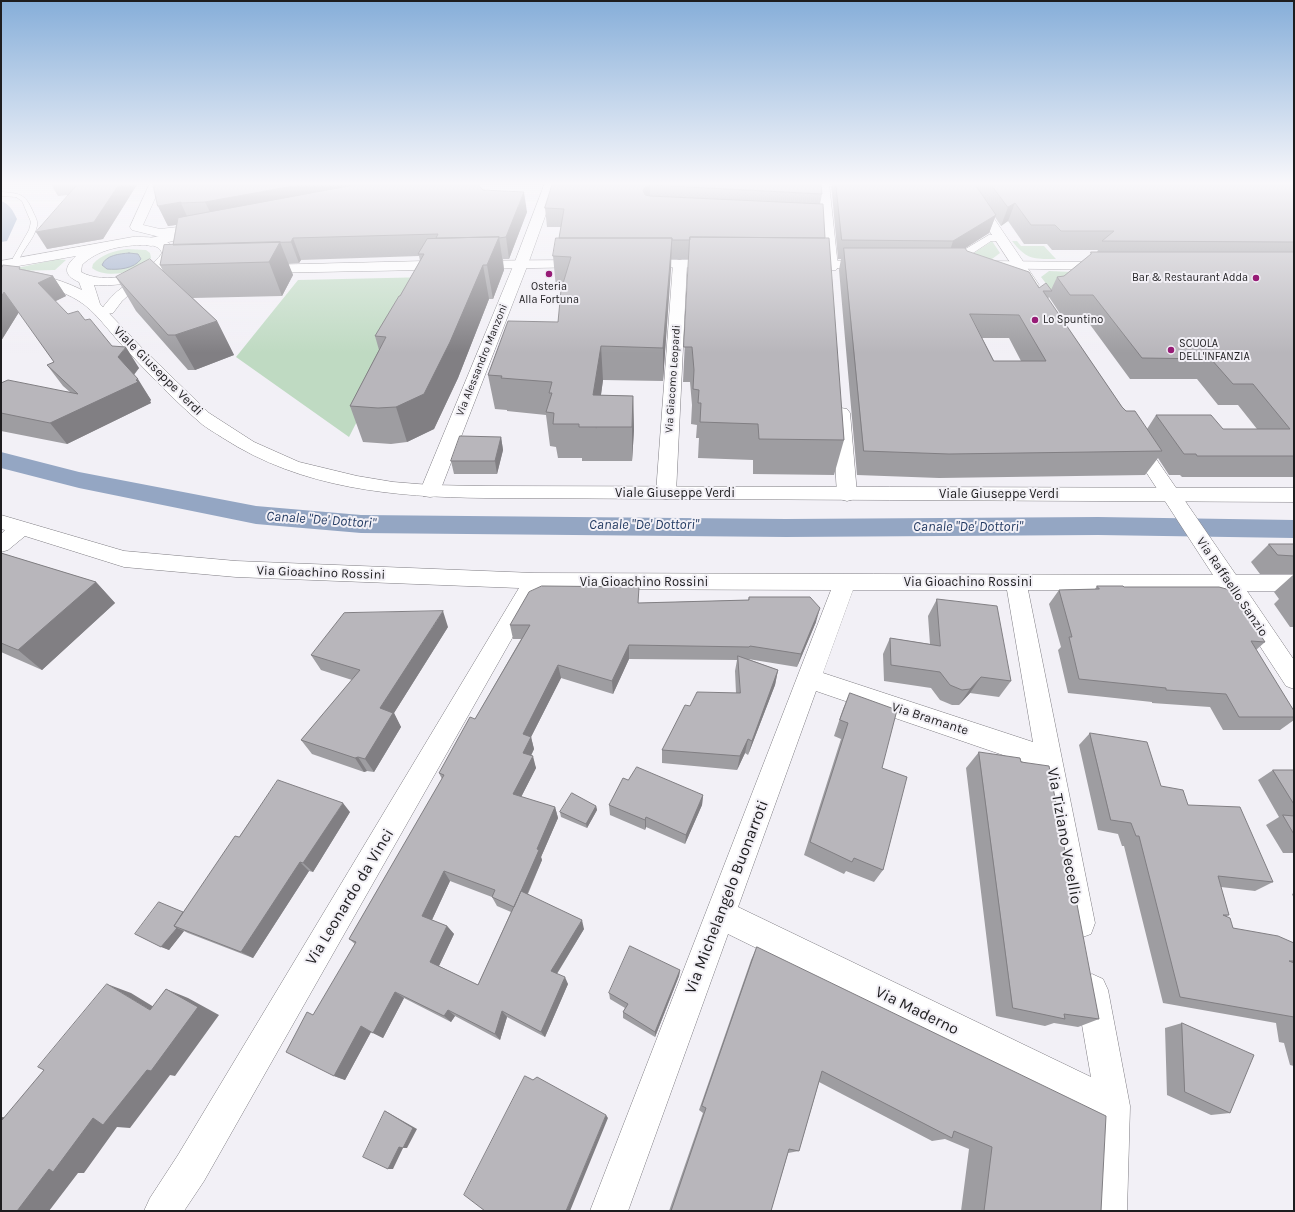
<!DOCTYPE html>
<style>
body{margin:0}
#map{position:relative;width:1295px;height:1212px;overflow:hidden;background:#f2f0f6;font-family:Karla,sans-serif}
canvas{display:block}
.frame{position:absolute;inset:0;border:2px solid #1e1d1f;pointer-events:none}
</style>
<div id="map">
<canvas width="1295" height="1212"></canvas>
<div class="frame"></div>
</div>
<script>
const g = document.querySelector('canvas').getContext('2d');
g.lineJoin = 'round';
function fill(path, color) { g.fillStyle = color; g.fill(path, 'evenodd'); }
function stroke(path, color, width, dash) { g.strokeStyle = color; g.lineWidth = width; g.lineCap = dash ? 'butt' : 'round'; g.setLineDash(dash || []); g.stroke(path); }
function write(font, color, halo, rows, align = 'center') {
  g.font = font + ' Karla,sans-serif'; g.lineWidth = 4; g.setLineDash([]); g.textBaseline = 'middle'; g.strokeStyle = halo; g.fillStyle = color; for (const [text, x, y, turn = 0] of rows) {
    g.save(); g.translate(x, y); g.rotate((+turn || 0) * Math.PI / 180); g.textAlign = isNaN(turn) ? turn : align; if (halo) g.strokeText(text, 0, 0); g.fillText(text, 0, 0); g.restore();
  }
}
fill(new Path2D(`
 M992 241 1000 253 992 259H965Z
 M1012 241H1017L1021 246H1044L1056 259C1033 259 1027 260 1012 241Z
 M127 249 146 250 150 253 151 258C139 272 108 280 92 268L93 264C102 254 114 251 127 249Z
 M58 259 66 260 55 270 13 271 17 268Z
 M1049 271 1073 272 1051 290 1041 277Z
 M431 277 349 437 236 357 298 280Z`), '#bfdac2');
const water = new Path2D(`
 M129 253 138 254 141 259C134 269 118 270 107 269L102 265C106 255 119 254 129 253Z`);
fill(water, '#94a6c3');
stroke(water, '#717d92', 1);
fill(new Path2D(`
 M1 201C10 204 13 211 17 219L7 241 1 242Z
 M1 452 79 472 256 506 361 515 786 519 1098 517 1294 520V538L1098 535 786 537 361 533 256 524 79 488 1 468Z`), '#94a6c3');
const service = new Path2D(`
 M1 192C22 193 26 195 34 214 36 218 38 222 37 226 34 240 22 249 18 263L15 265 12 263 13 258 29 230 31 222 22 201 16 197 1 196Z`);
const pedestrian = new Path2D(`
 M989 235H1001L1006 238 1001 241H991L964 259 968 268 967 270H959L953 258 954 256Z`);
const minor = new Path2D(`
 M150 183H162L143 225 160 229 205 224 209 225 211 228 209 231 160 237 132 230 130 227Z
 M545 183H557L528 264 440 491 437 496 430 497 423 496 420 491 514 264Z
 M817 183H829L838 267 836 270H826L824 267Z
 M958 183H970L1039 285 1037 288 1032 289 1027 288Z
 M680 260 685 261 687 264 676 493 673 498 666 499 659 498 656 493 673 264 675 261Z
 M841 408 847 409 850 413 857 494 854 499 847 501 840 499 837 494 832 413 835 409Z
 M1135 435 1141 437 1236 575H1294V591H1247L1294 660V689L1286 686 1224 591 1028 590 1095 923 1091 934 1080 938 1069 934 1065 923 1038 767 816 691 738 907 1091 1077 1076 990 1081 979 1092 974 1103 979 1108 990 1130 1106 1127 1211H1089L1095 1115 728 934 628 1211H590L831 590 540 589 204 1181 184 1211H144L150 1198 178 1155 519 588 236 577 124 567 25 536 8 550 1 552V534L5 530 1 529V515L124 551 236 561 534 573 1213 575 1126 441 1129 437ZM853 590H1007L1033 742 823 673Z`);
const tertiary = new Path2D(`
 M583 260 588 261 590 264 588 267 262 273 257 272 255 269 257 266 262 265 425 261Z
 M641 260H719L724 261 726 264 724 267 719 268 636 267 634 264 636 261Z
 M801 260 871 261 876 262 878 265 876 268 871 269 796 267 794 264 796 261Z
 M981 261 1107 262 1112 263 1114 266 1112 269 1107 270 976 268 974 265 976 262Z
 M152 274 157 275 159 278 157 281 132 292 122 301 113 313 108 314 103 313 101 310C114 291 129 280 152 274Z`);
const secondary = new Path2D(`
 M204 226 208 227 210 230 208 233 151 246 146 245 145 242 146 239Z`);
const primary = new Path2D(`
 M133 237C147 237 171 236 176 253 173 257 172 261 169 264 154 281 116 287 94 285L100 304 142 348 209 413 254 442 299 462 357 476 393 482 430 485 485 486 1294 488V502L485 498C394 497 302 489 223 438 214 432 204 427 196 419 170 396 145 370 121 344 108 330 95 311 79 301 62 290 44 287 25 282L23 279 25 276C40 272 68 283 82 290L79 282C63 275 64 267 76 256L1 269V261ZM140 245C148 245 159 244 162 253 148 276 104 285 81 272L82 265C97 250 119 246 140 245Z`);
stroke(service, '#7f7d83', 1);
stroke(pedestrian, '#7f7d83', 1);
stroke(minor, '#7f7d83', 1);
stroke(tertiary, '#7f7d83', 1);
stroke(secondary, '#7f7d83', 1);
stroke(primary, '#7f7d83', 1);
fill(service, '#fff');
fill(pedestrian, '#fff');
fill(minor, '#fff');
fill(tertiary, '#fff');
fill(secondary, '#fff');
fill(primary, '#fff');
fill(new Path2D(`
 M50 183H138L103 239 47 249 69 195 58 196Z
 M153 183 483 190 527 212 509 259H503L504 270 493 299H489L458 378 434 429 407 442 391 444 363 442 350 406 379 350 375 336 400 296 420 261 419 256 301 260 299 263 288 264 293 275 282 296 193 298 217 321 234 355 195 370H188L136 311 116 277 163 271 160 265 173 245 176 225 168 226 158 206Z
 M553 183H821L822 194 820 204 825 238 844 440 834 475 753 474V460L698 458 699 438H696L697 425 691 424 692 405 690 382H683L689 259H671L663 381 603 380 601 395 633 396 634 430 632 461H582V458H558L556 447 550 446 546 415 507 411V410L495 409 488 375 558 322 562 288H556L553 256 559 238 561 227H547L545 208Z
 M831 183H1294V477H1182L1180 475H1169L1158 458 1145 475 939 478 857 475 839 270 841 259H838ZM995 217 1001 226 1008 221 1024 244H1047L1052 250H1098L1097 252H1091L1090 255 1064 276 1057 277 1051 290 1039 288 967 251 965 248 989 233ZM1049 297 1061 315H1083L1130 379H1197L1218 405H1238L1257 429H1223L1156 415 1147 429 1122 407 1048 299ZM982 338H1009L1021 361H994Z
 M1 267 22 269 53 276 66 296 55 301 68 314 85 320 112 346 139 368 134 375 151 400 150 401 151 403 67 444 1 431V383L70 392 63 386 47 365 54 362 19 312 1 341Z
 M501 437 503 450 497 474H454L451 461Z
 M1269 544H1294V574H1260L1251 562Z
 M1 553 96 582 115 603 42 670 1 652Z
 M1293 575H1294V627H1290L1274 604 1279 599 1274 592Z
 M1097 586 1124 587 1265 642 1256 650 1294 711V720L1280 730H1223L1210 707 1152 703V702L1068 693 1058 650 1061 647 1049 604 1059 590 1095 589Z
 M749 597 816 622 797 667 748 659 778 670 775 685 748 755 745 753 737 770 662 763V750L690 706 736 693 735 671 737 660 629 659 613 694 561 678 531 737 534 749 531 756 536 768 521 797 555 807 558 818 541 857 542 860 528 894 584 929 557 974 568 984 545 1037 507 1017 500 1040 455 1016 451 1022 404 998 383 1038 371 1032 345 1080 334 1076 355 944 349 939 442 779 439 773 475 719 521 639H513L510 625 639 603 748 600ZM450 881 492 897 497 906 511 912 478 985 439 966 454 934 447 926 432 920Z
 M937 599 1011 681 999 697 970 693 959 705H952L940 700 931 688 884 681 883 654 890 638 930 644 928 616Z
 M448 627 394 713 401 727 374 772 367 771 364 772 312 754 301 740 352 680 321 670 311 655Z
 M850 693 882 768 883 870 874 882 846 871 844 874 804 855 841 739 834 736 843 709Z
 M1090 733 1161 786 1188 805 1273 882 1255 891 1221 887 1229 915 1226 916 1233 928 1294 943V1066L1290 1065 1284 1043 1279 1042 1276 1023 1163 1003 1124 846H1122L1118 834 1098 830 1079 745Z
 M979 752 1021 762 1073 894 1099 1019 1078 1027 1054 1023 1045 1026 996 1016 966 768Z
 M1273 770H1294V853H1283L1266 825 1279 817 1258 780Z
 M628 780 703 795 702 805 685 844 646 827 645 830 610 815 609 805Z
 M596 806 597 810 587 828 561 817 560 812Z
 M350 812 313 872 309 871 253 958 188 933 184 931 169 950 135 934 183 912 239 837Z
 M1294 893V899L1292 894Z
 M757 947 1101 1211H961L969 1149 945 1139 932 1141 819 1082 799 1151 788 1153 771 1211H669L703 1113 699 1110 751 960Z
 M680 970 679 976 655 1037 623 1018V1012L625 1008 610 999 609 993Z
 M1182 1023 1230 1113 1211 1115 1167 1095 1165 1028Z`), '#9e9da1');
fill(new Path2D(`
 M120 183H138L103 239 47 249 36 232Z
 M310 183H424L215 222 205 202Z
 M650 185V204L643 208V190L646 186Z
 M524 192 527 212 509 259 506 237Z
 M181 202V203L190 223 168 226 158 206Z
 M1015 203 1008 221 1001 226 1008 207Z
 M996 215 989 233 947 260 953 241Z
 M499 237 504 270 493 299 487 265Z
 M293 238 301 260 299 263 291 242Z
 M672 238 671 270 663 381V348Z
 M280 242 293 275 282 296 269 262Z
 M483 265 489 299 458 378 434 429 407 442 396 407Z
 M53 276 66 296 52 303 38 283Z
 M4 292 19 312 1 341V297Z
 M217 321 234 355 195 370 175 335Z
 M601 346 603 380 596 429 593 395Z
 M126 347 139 368 131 378 118 357Z
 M138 379 151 400 150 401 151 403 67 444 50 423Z
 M633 396 634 430 632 461V427Z
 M501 437 503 450 497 474 495 461Z
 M96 582 115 603 42 670 18 650Z
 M820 608 816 622 797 667 801 654Z
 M443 611 448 627 394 713 401 727 374 772 365 759 380 708Z
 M629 645V659L613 694 612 681Z
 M558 665 561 678 531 737 534 749 526 765 523 753V734Z
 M778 670 775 685 748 755 752 741Z
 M981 677 970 693 959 705 970 689Z
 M748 739 745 753 737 770 740 756Z
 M533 756 536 768 517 805 513 794Z
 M358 757 367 771 364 772 355 758Z
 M703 795 702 805 685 844 686 835Z
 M343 803 350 812 313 872 303 863Z
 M596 806 597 810 587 828 586 824Z
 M555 807 558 818 541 857 542 860 518 915 514 907 537 849Z
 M646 817V827L645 830V820Z
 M300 862 309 871 253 958 241 952Z
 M444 871 450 881 430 924 422 916Z
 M582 920 584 929 554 978 551 971Z
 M447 926 454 934 437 970 430 962Z
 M177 928 184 931 169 950 161 947Z
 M680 970 679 976 655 1037V1032Z
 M565 977 568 984 545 1037 541 1032Z
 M107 984 131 993 172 1018 150 1010Z
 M166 989 188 998 219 1015 175 1076 170 1075 130 1128 117 1127 84 1173H78L49 1211H17Z
 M395 992 404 998 383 1038 373 1033Z
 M448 1010 455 1016 451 1022 444 1016Z
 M502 1011 507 1017 500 1040 495 1034Z
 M361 1026 371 1032 345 1080 334 1076Z
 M385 1111 389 1113 417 1129 407 1148H403L393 1169H388Z
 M606 1115 608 1118 570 1211H566Z
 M1 1117 27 1119 2 1120 1 1119Z`), '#817f83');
const building = new Path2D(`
 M79 183H120L94 222 36 232Z
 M153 183H310L205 202 181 203V202L158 206Z
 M365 183H477L483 190 524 192 506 237 499 238V237L436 238 438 234 293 238 291 242 173 245 178 218Z
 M553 183H821L822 194 650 185 646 186 643 190 645 195 650 196 823 204 825 238 690 237V240H672V238H559L564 209 545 208Z
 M836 183H974L996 215 953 241 842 240Z
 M990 183H1294V242L1102 241 1114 231H1061L1055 225H1031L1015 203 1008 207Z
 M499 237 487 265H483L450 342 424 394 396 407 378 408 350 406 386 337 375 336 399 296H400L424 254H418L427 239Z
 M690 237 829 238 844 440 759 439 758 424 700 422 701 403H698L699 390 693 389 694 370 692 347H684Z
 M556 238H672L663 348 601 346 593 395 633 396 632 427H579V424H553L554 413 546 412 552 393H549L552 382 501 378 502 376 488 375 508 321 558 322 561 290 571 257 553 256Z
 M280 242 269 262 160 265 164 245Z
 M844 248H965L967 251 1029 272 1039 288 1046 283 1052 291H1043L1122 407 1126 411H1135L1162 451 949 454 864 451ZM970 314 1019 315 1046 361H994Z
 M1091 252H1294V456H1197L1196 454H1184L1156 415H1211L1223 429H1290L1253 384H1233L1211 359 1142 358 1093 295H1070L1057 277 1064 276 1091 254Z
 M150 259 217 321 175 335H168L116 277Z
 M3 265 20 267 19 269 53 276 38 283 68 314 78 311 85 320 90 319 112 346 126 347 118 357 138 379 136 380 138 382 50 423 1 413V383L8 380 78 394 47 365 54 362 4 292 1 297V267H2Z
 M460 436 501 437 495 461H451Z
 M1269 544H1294V556L1278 555Z
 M1 553 96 582 18 650 1 643Z
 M542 586 639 587 638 603 749 600V597H810L820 608 801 654 750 646 749 647 629 645 612 681 558 665 523 734 531 737 523 753 533 756 513 794 555 807 537 849 539 850 514 907 492 897 495 890 444 871 422 916 447 926 430 962 478 985 521 891 582 920 551 971 565 977 541 1032 502 1011 495 1034 448 1010 444 1016 395 992 373 1033 361 1026 334 1076 286 1052 307 1012 313 1015 356 942 349 939 444 775 439 773 470 717 475 719 530 625H510L529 592Z
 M1097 586H1123L1124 587H1219L1230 590 1265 642 1251 641 1294 711V717H1239L1226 694 1166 690V688L1079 679 1069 637H1072L1059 590 1099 589Z
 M937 599 997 606 1011 681 981 677 970 689 962 690 950 685 940 672 891 665 890 638 940 646Z
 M443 611 380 708 393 713 365 759 358 757 355 758 301 740 360 670 311 655 344 613Z
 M738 656 778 670 752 741 748 739 740 756 662 750 685 705 690 706 697 692 740 693Z
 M850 693 897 710 882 768 907 777 883 870 854 858 852 862 810 842 848 723 840 720Z
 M1090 733 1147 742 1161 786 1183 790 1188 805 1240 807 1273 882 1218 876 1229 915H1223L1230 918 1233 928 1278 936 1294 943V961H1289L1294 963V1017L1180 997 1139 836H1136L1131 823 1111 820Z
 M979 752 1020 758 1021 762 1049 766 1073 894H1075L1099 1019 1064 1014 1065 1019 1013 1008Z
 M637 767 703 795 686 835 646 817 645 820 609 805 623 778 628 780Z
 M1273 770H1294V804Z
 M278 780 343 803 303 863 300 862 241 952 174 926 235 836 239 837Z
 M572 793 596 806 586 824 560 812Z
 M1283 815 1294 816V834Z
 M159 902 183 912 174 926 177 928 161 947 135 934Z
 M630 946 680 970 655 1032 623 1012 628 1004 609 993Z
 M757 947 1106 1116 1101 1211H984L992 1147 954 1131 952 1138 822 1071 799 1151 789 1149 771 1211H671L706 1108 702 1106Z
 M107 984 150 1010 166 989 198 1007 151 1071 147 1070 103 1125 93 1118 53 1172 49 1169 17 1211H1V1119L2 1120 44 1070 38 1067Z
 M1182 1023 1254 1055 1230 1113 1185 1092Z
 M525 1076 533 1080 537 1077 606 1115 566 1211H485L464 1195Z
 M385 1111 413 1128 403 1148 399 1147 388 1169 363 1157Z`);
fill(building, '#b8b6bb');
stroke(building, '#817f83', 1);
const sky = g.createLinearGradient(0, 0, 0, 353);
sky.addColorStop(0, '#86aed9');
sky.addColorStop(0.52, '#f9f8fb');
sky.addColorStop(1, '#f9f8fb00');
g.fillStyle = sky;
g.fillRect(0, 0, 1295, 353);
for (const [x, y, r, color] of [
 [549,274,4,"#971c76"],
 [1256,278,4,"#971c76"],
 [1035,320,4,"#971c76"],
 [1171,350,4,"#971c76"]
]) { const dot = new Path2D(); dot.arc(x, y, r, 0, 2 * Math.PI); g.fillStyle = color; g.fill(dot); stroke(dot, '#f2f0f6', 1.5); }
write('11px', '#1e1d1f', '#f2f0f6', [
 ["Bar & Restaurant Adda",1248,278,"right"],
 ["Osteria",549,287,"center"],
 ["Alla Fortuna",549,300,"center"],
 ["Lo Spuntino",1043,320],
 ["SCUOLA",1179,344],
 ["DELL'INFANZIA",1179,357]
], 'left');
write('11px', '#1e1d1f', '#f2f0f6', [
 ["Via Alessandro Manzoni",482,360,-68],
 ["Via Giacomo Leopardi",673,379,-86]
]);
write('13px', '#1e1d1f', '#f2f0f6', [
 ["Viale Giuseppe Verdi",158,371,45],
 ["Viale Giuseppe Verdi",675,493],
 ["Viale Giuseppe Verdi",999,494],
 ["Via Gioachino Rossini",321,573,2],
 ["Via Gioachino Rossini",644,582],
 ["Via Gioachino Rossini",968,582],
 ["Via Raffaello Sanzio",1232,587,56],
 ["Via Bramante",930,719,18]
]);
write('italic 14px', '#1f375f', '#f2f0f6', [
 ["Canale \"De' Dottori\"",321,520,4],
 ["Canale \"De' Dottori\"",644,525],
 ["Canale \"De' Dottori\"",968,527]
]);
write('16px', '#1e1d1f', '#f2f0f6', [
 ["Via Tiziano Vecellio",1064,836,80],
 ["Via Leonardo da Vinci",350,897,-59],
 ["Via Michelangelo Buonarroti",727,897,-69],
 ["Via Maderno",917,1011,26]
]);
</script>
